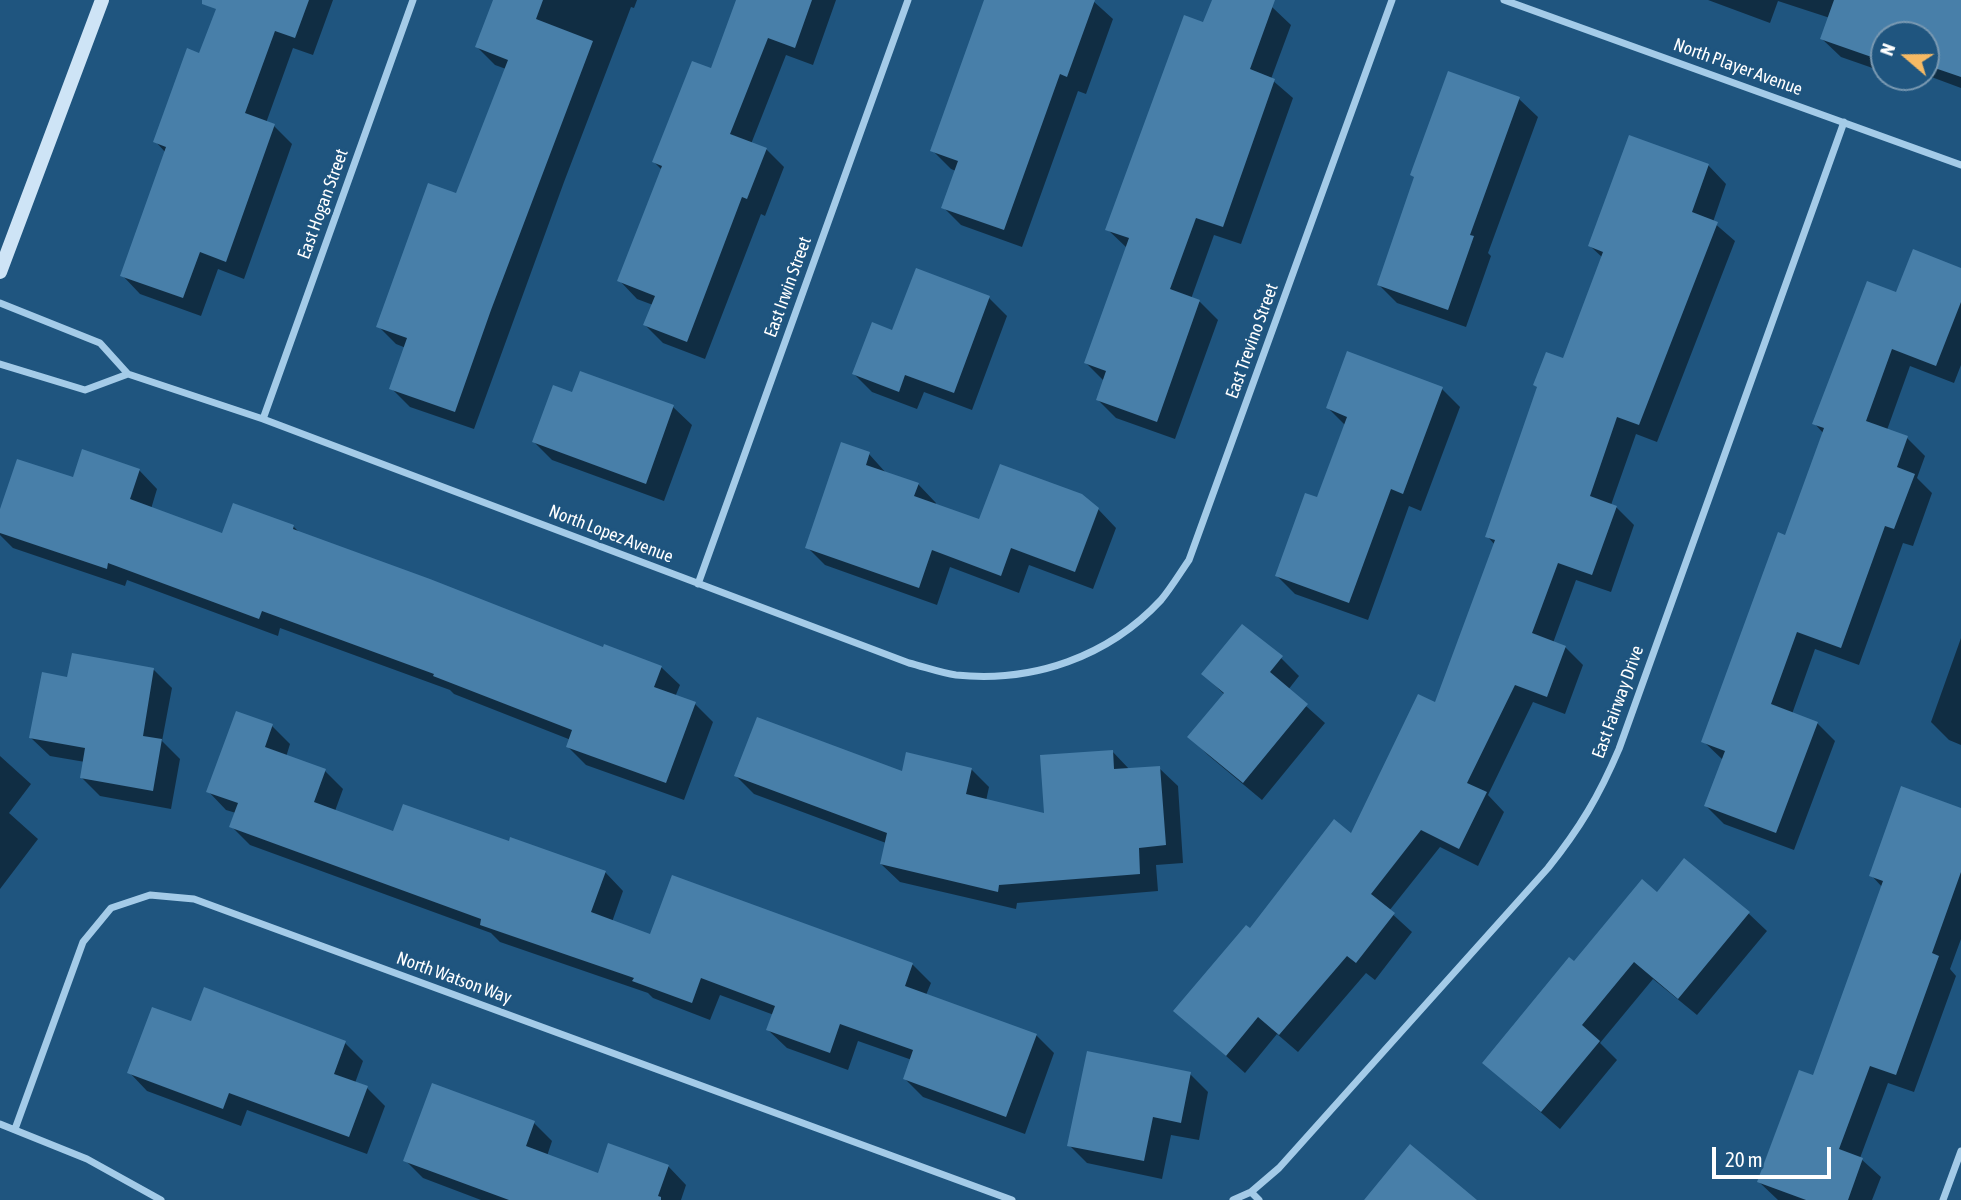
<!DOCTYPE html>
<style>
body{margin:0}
#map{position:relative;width:1961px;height:1200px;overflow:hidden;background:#1f557f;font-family:"Asap Condensed",sans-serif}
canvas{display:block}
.north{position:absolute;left:1870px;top:21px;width:70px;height:70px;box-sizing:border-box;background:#1f557f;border:2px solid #7999b2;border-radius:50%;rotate:290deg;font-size:19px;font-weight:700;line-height:28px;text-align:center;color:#fff}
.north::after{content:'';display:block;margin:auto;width:24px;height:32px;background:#f6ba64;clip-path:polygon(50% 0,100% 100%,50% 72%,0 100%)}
.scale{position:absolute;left:1712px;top:1147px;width:119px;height:32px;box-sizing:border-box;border:4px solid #fff;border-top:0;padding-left:9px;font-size:21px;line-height:24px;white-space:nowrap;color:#fff;-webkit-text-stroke:5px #1f557f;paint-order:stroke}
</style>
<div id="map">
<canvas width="1961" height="1200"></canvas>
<div class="north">N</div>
<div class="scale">20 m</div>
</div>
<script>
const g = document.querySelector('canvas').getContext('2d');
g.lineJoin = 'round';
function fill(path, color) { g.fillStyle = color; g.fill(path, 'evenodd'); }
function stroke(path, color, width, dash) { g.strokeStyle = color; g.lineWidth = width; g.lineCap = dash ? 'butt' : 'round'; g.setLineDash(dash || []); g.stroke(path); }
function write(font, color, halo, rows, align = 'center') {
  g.font = font + ' "Asap Condensed",sans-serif'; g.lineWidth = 6; g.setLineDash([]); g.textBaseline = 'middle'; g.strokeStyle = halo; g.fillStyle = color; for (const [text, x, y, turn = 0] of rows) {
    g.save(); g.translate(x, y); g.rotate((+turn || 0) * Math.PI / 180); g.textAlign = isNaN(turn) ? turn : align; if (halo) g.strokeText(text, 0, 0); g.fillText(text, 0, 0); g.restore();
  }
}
fill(new Path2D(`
 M221 0H333L313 55 293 48 266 123 274 126 292 144 244 279 218 269 201 316 140 294 122 275 166 153 155 141 201 55Z
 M495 0H637L634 8 631 7 564 182 474 429 410 407 391 388 406 348 396 344 378 326 457 196 506 69 495 65 477 47Z
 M738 0H836L813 65 786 55 751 144 766 149 784 167 765 216 761 214 705 359 663 343 645 325 653 305 637 299 619 280 662 170 654 162 712 71Z
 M986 0H1092L1113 19 1086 94 1078 91 1022 247 961 225 943 207 956 171 951 169 932 150Z
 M1213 0H1253L1272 7 1291 25 1271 79 1293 98 1241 244 1214 235 1191 299 1200 302 1218 320 1175 439 1116 418 1098 400 1104 381 1086 363 1127 248 1107 229 1204 25Z
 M1708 0H1961V88L1926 75V35H1884V72L1841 57 1822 39 1830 18 1778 1 1770 23Z
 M1449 73 1519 99 1538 117 1488 253 1491 256 1466 327 1397 303 1379 285Z
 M1708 165 1726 184 1713 222 1735 241 1657 442 1636 434 1611 505 1616 507 1634 525 1611 592 1576 580 1553 643 1565 647 1583 665 1565 714 1533 702 1488 795 1504 812 1478 866 1440 847 1389 911 1412 932 1375 980 1366 973 1298 1052 1277 1034 1245 1073 1176 1011 1250 931 1352 836 1435 704 1495 545 1487 536 1564 360 1603 258 1590 246Z
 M1961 270V365L1954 383 1910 366 1887 430 1907 438 1925 456 1917 478 1932 493 1913 546 1903 543 1859 665 1815 649 1792 714 1817 723 1835 741 1794 850 1724 824 1706 806 1723 760 1703 741 1786 537 1824 434 1814 423 1897 295Z
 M989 298 1007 316 972 410 924 392 917 409 872 392 854 374 893 332Z
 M1442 389 1460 407 1421 511 1409 506 1368 620 1295 594 1277 576 1318 500 1346 426 1328 408Z
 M573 394 673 407 692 425 664 501 552 460 534 442Z
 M869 454 887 474 918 484 936 503 935 506 980 521 1098 509 1116 528 1093 589 1029 565 1019 593 950 567 937 605 825 565 807 547Z
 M139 470 157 489 151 509 223 535 293 526 300 533 604 650 661 667 680 685 675 697 695 704 713 722 684 800 586 765 568 747 571 740 454 694 450 690 280 628 278 636 127 580 125 586 13 548 0 535V515L74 480Z
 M1961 638V745L1949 740 1931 722Z
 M1281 658 1299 676 1288 690 1325 723 1262 800 1208 755 1190 737 1225 695 1203 674Z
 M154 670 172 688 162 741 180 759 171 809 100 796 82 778 85 762 50 756 31 738 69 679Z
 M272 726 290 744 286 757 325 771 343 789 335 811 394 833 510 844 605 872 623 891 612 922 651 936 673 877 913 965 931 983 926 995 1036 1035 1054 1053 1025 1134 923 1097 905 1079 912 1060 858 1041 848 1070 787 1048 768 1030 774 1015 720 995 710 1020 653 998 648 993 500 942 491 933 250 845 231 826 236 813 226 810 208 791Z
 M1112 751 1130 770 1159 768 1178 786 1183 863 1156 865 1158 891 1017 903 1016 909 900 882 881 864 886 843 754 794 736 776 903 773 971 769 989 787 986 801 1046 815Z
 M0 756 31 784 9 813 38 839 0 889Z
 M1961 810V939L1950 969 1956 976 1914 1092 1888 1083 1860 1158 1881 1177 1872 1200H1778L1759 1182 1814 1077 1883 888 1871 875Z
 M1657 894 1748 913 1767 931 1697 1015 1653 979 1600 1043 1617 1060 1560 1129 1484 1063Z
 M192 1024 345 1043 363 1061 355 1083 367 1088 385 1106 367 1154 247 1110 241 1126 147 1091 129 1072Z
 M1190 1074 1208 1092 1199 1140 1171 1135 1162 1179 1087 1163 1069 1145Z
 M534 1123 552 1141 547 1156 599 1175 668 1166 686 1185 681 1200H481L423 1178 405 1160Z`), '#0007');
fill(new Path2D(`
 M202 0H309L295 38 275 31 245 113 275 124 226 262 200 252 183 298 120 276 166 147 153 142 187 48 199 53 216 9 202 4Z
 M493 0H543L536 19 593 41 491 310 455 412 389 389 407 338 376 327 428 183 456 193 508 60 475 47Z
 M736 0H812L795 48 768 38 730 134 767 148 747 199 742 197 687 342 643 325 655 296 617 281 662 166 652 162 692 61 711 68Z
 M984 0H1095L1067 77 1060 74 1004 230 941 208 958 161 930 151Z
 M1212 0H1275L1250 69 1275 79 1223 227 1196 218 1170 289 1200 300 1157 422 1096 400 1106 371 1084 363 1129 238 1105 230 1184 15 1203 22Z
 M1834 0H1961V77L1926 65V35H1884L1883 61 1820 39Z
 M1448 71 1520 97 1470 235 1474 236 1448 310 1377 285 1414 177 1410 175Z
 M1629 135 1709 164 1692 212 1718 222 1639 425 1617 417 1590 496 1617 506 1592 575 1558 563 1532 633 1566 646 1547 697 1515 685 1467 783 1487 792 1459 849 1421 830 1371 894 1395 913 1356 963 1347 956 1279 1035 1258 1017 1226 1056 1173 1011 1246 925 1250 928 1334 819 1351 833 1418 694 1435 702 1495 540 1485 537 1537 387 1533 385 1546 352 1563 358 1603 252 1588 246Z
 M1913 249 1961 268V302L1936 366 1892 349 1866 421 1908 436 1897 467 1915 474 1894 529 1885 526 1841 648 1797 632 1771 704 1818 722 1776 833 1704 806 1725 751 1701 742 1778 532 1785 535 1824 428 1812 424 1867 281 1896 292Z
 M916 268 990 296 954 393 905 375 899 392 852 374 872 322 892 330Z
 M1347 351 1443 387 1403 494 1391 489 1349 603 1275 576 1305 493 1317 497 1347 417 1326 408Z
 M580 371 674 405 646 484 532 442 553 385 572 392Z
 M841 442 870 452 866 465 919 483 914 496 979 519 1000 464 1082 494 1099 508 1075 572 1011 548 1001 576 932 550 919 588 805 548Z
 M82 449 140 469 130 499 222 533 233 503 294 525 293 529 430 579 603 647 604 644 662 666 654 687 696 702 666 783 566 747 572 730 433 676 434 674 262 611 259 619 108 563 107 569 0 533V509L17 459 73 477Z
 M1242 624 1283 656 1270 672 1308 704 1243 783 1187 737 1224 693 1201 674Z
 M72 653 154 668 143 736 162 739 153 791 80 778 85 748 29 738 42 672 67 677Z
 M236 711 273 724 265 747 326 769 314 802 393 831 403 804 509 841 510 837 606 871 591 912 650 934 672 875 913 963 905 986 1037 1034 1006 1117 903 1079 913 1050 840 1024 830 1053 766 1030 775 1006 701 978 692 1003 632 981 634 978 480 925 481 919 229 827 238 803 206 792Z
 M757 717 902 771 906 752 972 768 966 794 1044 813 1040 755 1113 750 1114 769 1160 766 1166 845 1139 848 1140 874 999 885 998 892 880 864 887 833 734 776Z
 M1901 786 1961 808V872L1932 953 1939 956 1896 1075 1870 1066 1839 1149 1863 1158 1848 1200H1806L1757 1182 1799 1070 1813 1075 1883 881 1869 876Z
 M1684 858 1750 912 1678 999 1634 962 1582 1025 1600 1041 1541 1112 1482 1063 1569 957 1574 961 1642 879 1657 892Z
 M204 987 346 1041 334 1074 368 1086 349 1137 229 1093 223 1109 127 1073 152 1007 191 1021Z
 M1087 1051 1191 1072 1181 1123 1153 1117 1144 1161 1067 1146Z
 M432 1083 535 1121 526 1146 598 1173 608 1143 669 1165 658 1196 661 1197V1200H509L403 1161Z
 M1410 1144 1477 1200H1364Z`), '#487fa9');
stroke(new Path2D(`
 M1504 0 1961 165
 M0 303 100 343 128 374 85 390 0 364
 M128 374 263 419 909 663C925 667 941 673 956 675 1033 683 1108 657 1161 600 1171 588 1180 573 1189 560L1392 0
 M263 419 413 0
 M698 584 908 0
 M0 1124 87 1159 161 1200
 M15 1129 83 942 111 908 150 895 194 899 1012 1200
 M1251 1192 1279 1168 1548 868C1580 828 1599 796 1619 749L1844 122
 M1233 1200 1251 1192 1259 1200
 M1943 1200 1961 1151`), '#a4cbe8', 7);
stroke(new Path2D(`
 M0 272 102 0`), '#cee4f6', 14);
write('18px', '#fff', '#1f557f', [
 ["North Player Avenue",1738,67,20],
 ["East Hogan Street",323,204,-70],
 ["East Irwin Street",788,287,-70],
 ["East Trevino Street",1252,341,-70],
 ["North Lopez Avenue",611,534,21],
 ["East Fairway Drive",1618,702,-70],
 ["North Watson Way",454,978,20]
]);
</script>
